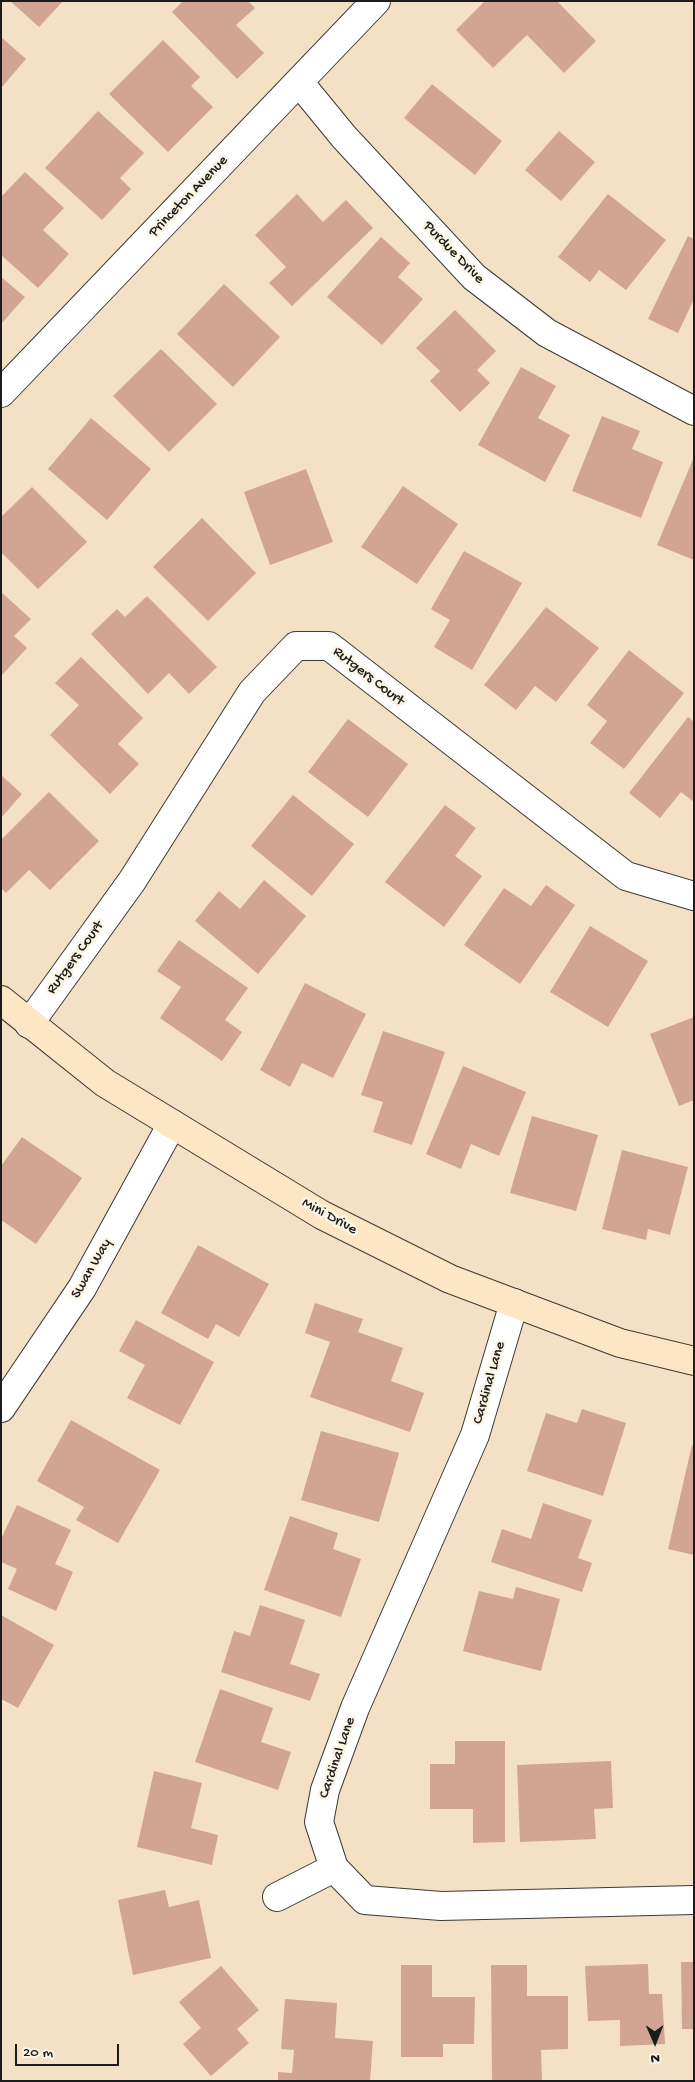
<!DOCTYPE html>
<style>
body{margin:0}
#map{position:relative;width:695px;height:2082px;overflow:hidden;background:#f4e1c5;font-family:"Gochi Hand",sans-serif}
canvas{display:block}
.frame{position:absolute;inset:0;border:2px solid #1c1c1c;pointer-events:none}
.north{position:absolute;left:630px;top:2017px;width:50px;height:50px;-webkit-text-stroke:4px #fcf5e5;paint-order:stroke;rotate:179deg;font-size:14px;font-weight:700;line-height:20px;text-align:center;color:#1c1c1c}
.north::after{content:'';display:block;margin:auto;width:18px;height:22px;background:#1c1c1c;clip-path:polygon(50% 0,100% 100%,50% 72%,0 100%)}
.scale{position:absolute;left:15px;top:2044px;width:104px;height:22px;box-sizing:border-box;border:2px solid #1c1c1c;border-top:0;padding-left:6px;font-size:15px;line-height:18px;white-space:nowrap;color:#1c1c1c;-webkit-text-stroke:4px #fcf5e5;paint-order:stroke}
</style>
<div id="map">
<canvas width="695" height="2082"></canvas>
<div class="frame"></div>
<div class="north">N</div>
<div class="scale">20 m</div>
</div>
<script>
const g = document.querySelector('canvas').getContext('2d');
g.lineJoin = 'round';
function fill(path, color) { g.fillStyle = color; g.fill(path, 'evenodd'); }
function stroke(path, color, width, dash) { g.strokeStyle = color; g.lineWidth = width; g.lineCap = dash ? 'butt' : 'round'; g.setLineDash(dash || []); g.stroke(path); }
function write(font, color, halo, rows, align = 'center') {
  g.font = font + ' "Gochi Hand",sans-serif'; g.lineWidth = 5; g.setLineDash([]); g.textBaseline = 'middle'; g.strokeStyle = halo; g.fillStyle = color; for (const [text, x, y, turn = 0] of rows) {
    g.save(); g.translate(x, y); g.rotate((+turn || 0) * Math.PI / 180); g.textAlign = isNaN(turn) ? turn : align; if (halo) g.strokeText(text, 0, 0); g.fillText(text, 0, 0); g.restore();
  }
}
fill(new Path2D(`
 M10 1H63L39 27Z
 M183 1H248L255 8 236 25 264 53 237 79 172 12Z
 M485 1H557L596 41 564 73 527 35 493 68 456 30Z
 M1 37 26 59 1 88Z
 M163 40 200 77 191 86 213 107 168 152 109 94Z
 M432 84 502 141 475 175 404 118Z
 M98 111 144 153 120 178 131 189 102 220 45 168Z
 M559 131 595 162 561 201 525 170Z
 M25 172 64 208 43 230 69 254 38 288 1 255V197Z
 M297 194 323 222 346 200 373 228 292 306 269 283 286 267 255 235Z
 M608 194 666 240 626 290 599 270 590 282 558 257Z
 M688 236 694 239V299L678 333 648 319Z
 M381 237 410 263 398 277 423 299 382 345 327 297Z
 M1 277 25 297 1 324Z
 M224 284 280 337 233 387 177 334Z
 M455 310 496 351 477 370 490 383 460 412 430 381 440 371 416 348Z
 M161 349 217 404 169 452 113 396Z
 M521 367 556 386 538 418 570 435 545 482 478 445Z
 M602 416 640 431 632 449 663 462 641 518 572 491Z
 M91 418 151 469 107 520 48 469Z
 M694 457V560L657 545Z
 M306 469 333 542 270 565 244 492Z
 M403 486 458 524 417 584 361 547Z
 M32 487 87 542 38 589 1 552V517Z
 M202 518 256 573 208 621 153 567Z
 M464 551 522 583 472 670 434 647 450 620 431 609Z
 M1 592 31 619 14 636 27 648 1 676Z
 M147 596 217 667 189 694 169 673 148 694 91 634 117 609 125 617Z
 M546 607 599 648 556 702 535 686 516 710 484 685Z
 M629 650 684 693 624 769 590 743 607 721 587 705Z
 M81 657 143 718 118 744 139 764 110 794 50 735 79 705 55 683Z
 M688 717 694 722V802L681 792 660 818 629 793Z
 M348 719 408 764 368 817 308 772Z
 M1 775 22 794 1 818Z
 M49 792 99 841 50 890 29 870 6 893 1 888V840Z
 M293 795 354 844 312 896 251 846Z
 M445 805 476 828 455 856 482 876 444 927 385 882Z
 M264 880 306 916 258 974 195 921 219 891 240 909Z
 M546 885 575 905 520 984 464 945 504 888 531 906Z
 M590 926 648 961 608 1027 550 992Z
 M179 940 248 988 225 1020 242 1032 222 1061 160 1018 181 987 157 971Z
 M305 983 366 1014 333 1078 302 1063 290 1087 260 1070Z
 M694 1017V1100L679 1106 650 1034Z
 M383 1031 445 1052 412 1145 373 1132 383 1102 361 1095Z
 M463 1066 526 1092 499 1156 471 1144 461 1169 426 1154Z
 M532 1116 598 1135 576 1211 510 1193Z
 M22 1137 82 1178 36 1244 1 1220V1166Z
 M622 1150 688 1167 670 1235 648 1229 646 1240 602 1229Z
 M198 1245 269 1284 239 1337 216 1324 208 1339 161 1313Z
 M315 1303 363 1319 358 1332 403 1348 391 1381 424 1393 410 1432 310 1397 330 1342 305 1333Z
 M136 1320 214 1362 180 1425 127 1398 145 1365 119 1351Z
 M582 1409 626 1423 603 1496 527 1471 546 1413 577 1423Z
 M71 1420 160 1470 118 1543 76 1520 84 1507 37 1481Z
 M321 1431 399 1453 379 1522 301 1500Z
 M692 1445H694V1555L668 1549Z
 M543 1503 592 1520 578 1558 592 1563 582 1592 491 1562 502 1529 531 1539Z
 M17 1505 71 1530 55 1564 73 1572 56 1611 8 1589 17 1569 1 1562V1539Z
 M290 1516 338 1533 333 1549 361 1559 341 1617 264 1590Z
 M516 1587 560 1599 541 1671 463 1651 479 1591 513 1599Z
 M260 1605 305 1620 290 1664 320 1674 310 1701 221 1672 234 1631 250 1636Z
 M1 1615 54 1645 18 1708 1 1699Z
 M220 1689 273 1708 261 1742 291 1752 278 1790 195 1762Z
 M455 1741H505V1842L473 1843V1809H430V1764H455Z
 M611 1761 613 1808 594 1809 596 1839 520 1842 517 1765Z
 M154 1771 202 1783 191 1828 218 1835 212 1865 137 1847Z
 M165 1890 169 1907 199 1900 211 1958 133 1975 118 1900Z
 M681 1962H694V2029H682Z
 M648 1964 649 1994H662L665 2044 620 2046V2020L588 2021 585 1966Z
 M401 1965H432V1997H475L474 2044H443V2057H401Z
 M491 1965H527V1996H568V2049L541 2050 542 2081H492Z
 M221 1966 259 2010 237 2029 249 2043 211 2076 183 2044 201 2028 179 2002Z
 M285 1999 337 2003 335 2038 373 2041 370 2081H278V2072L292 2073 294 2050 281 2049Z`), '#d2a493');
const street = new Path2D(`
 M299 82 344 137 474 277 547 333 694 411
 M1 393 376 1
 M29 1024 132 881 252 692 296 646H329L626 876 694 896
 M514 1303 475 1435 355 1708 325 1790 319 1822 334 1868 365 1900 441 1906 694 1900
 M1 1408 82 1288 172 1124
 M277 1897 334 1868`);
const secondary = new Path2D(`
 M1 1000 105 1083 322 1215 450 1279 620 1343 694 1361`);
stroke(street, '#3c3a35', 30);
stroke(secondary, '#3c3a35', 30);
stroke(street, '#fff', 28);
stroke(secondary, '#fce6c4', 28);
write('15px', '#1c1c1c', '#fcf5e5', [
 ["Princeton Avenue",189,197,-46],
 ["Purdue Drive",453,253,46],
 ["Rutgers Court",368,677,38],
 ["Rutgers Court",76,958,-54],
 ["Mini Drive",329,1217,29],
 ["Swan Way",92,1269,-60],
 ["Cardinal Lane",490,1383,-74],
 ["Cardinal Lane",338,1758,-71]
]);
</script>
